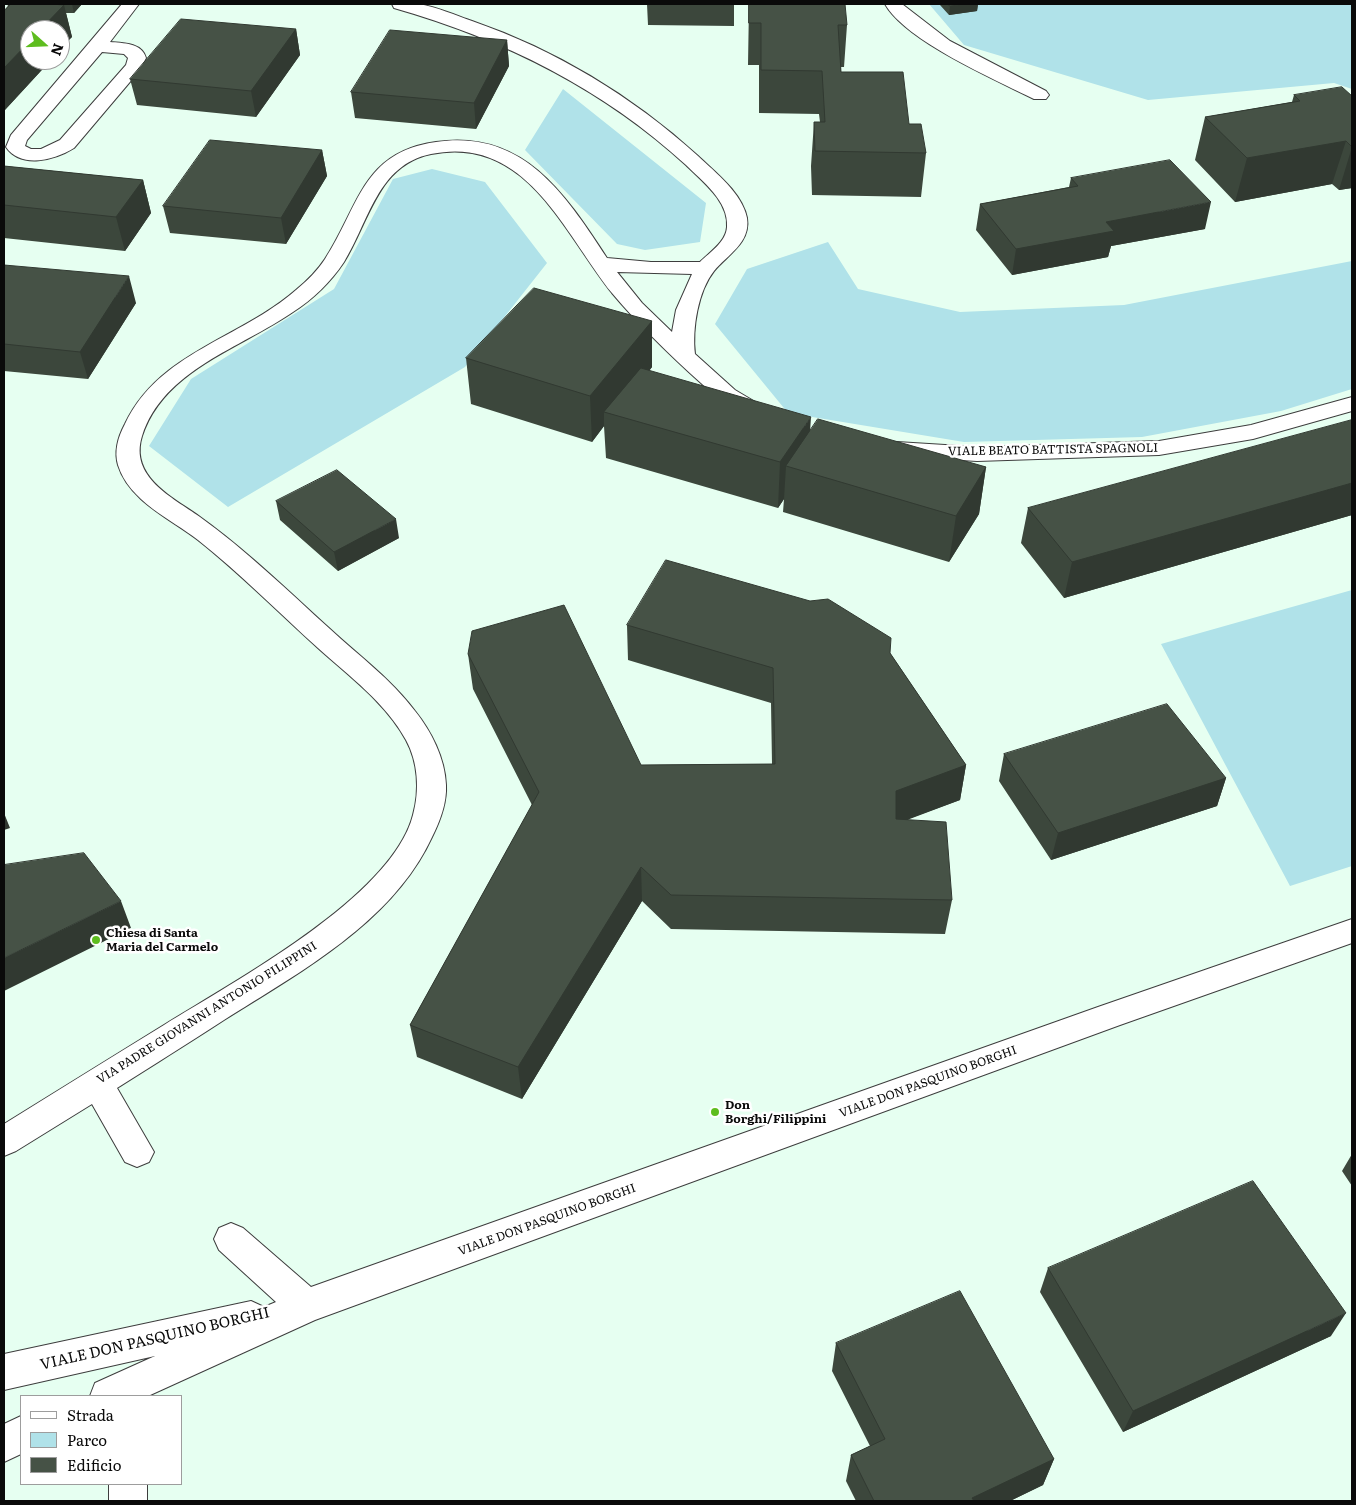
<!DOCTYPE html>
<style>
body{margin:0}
#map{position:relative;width:1356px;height:1505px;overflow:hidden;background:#e6fff1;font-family:Literata,serif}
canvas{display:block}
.frame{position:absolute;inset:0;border:5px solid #0a0a0a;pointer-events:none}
.legend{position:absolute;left:20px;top:1395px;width:162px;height:90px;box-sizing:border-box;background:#fff;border:1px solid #9d9d9d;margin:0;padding:6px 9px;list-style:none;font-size:15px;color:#0a0a0a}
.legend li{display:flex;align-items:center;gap:10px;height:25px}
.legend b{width:25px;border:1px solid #9d9d9d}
.north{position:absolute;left:20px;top:20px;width:50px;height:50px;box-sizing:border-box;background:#fff;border:1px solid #9d9d9d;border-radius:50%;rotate:110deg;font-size:14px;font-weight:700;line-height:20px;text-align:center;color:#0a0a0a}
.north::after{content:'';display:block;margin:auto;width:18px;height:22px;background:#5ebd1f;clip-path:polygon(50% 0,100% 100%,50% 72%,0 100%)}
</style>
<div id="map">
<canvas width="1356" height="1505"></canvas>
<div class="frame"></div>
<ul class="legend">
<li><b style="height:6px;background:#fff"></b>Strada</li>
<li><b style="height:14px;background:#b0e2e9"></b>Parco</li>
<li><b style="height:14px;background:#465246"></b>Edificio</li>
</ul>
<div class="north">N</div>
</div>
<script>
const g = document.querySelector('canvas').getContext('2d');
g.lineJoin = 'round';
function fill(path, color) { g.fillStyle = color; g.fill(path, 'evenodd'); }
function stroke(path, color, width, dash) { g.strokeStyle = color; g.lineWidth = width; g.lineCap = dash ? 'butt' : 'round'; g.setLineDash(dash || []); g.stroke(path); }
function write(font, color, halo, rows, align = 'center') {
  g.font = font + ' Literata,serif'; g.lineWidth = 5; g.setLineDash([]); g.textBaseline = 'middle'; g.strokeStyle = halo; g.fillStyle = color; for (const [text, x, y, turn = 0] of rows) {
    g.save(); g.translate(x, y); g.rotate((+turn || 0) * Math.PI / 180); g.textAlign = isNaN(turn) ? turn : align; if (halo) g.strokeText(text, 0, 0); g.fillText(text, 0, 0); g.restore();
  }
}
fill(new Path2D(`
 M929 4H1352V89L1334 83 1148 100 964 45Z
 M563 89 706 203 700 242 645 250 617 244 525 150Z
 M432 169 485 182 547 263 465 367 228 507 149 446 191 379 334 289 393 179Z
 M828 242 858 289 960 312 1124 305 1352 261V389L1281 411 1142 437 964 442 788 413 715 324 747 269Z
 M1352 590V866L1290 886 1161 644Z`), '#b0e2e9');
const minor = new Path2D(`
 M122 4H139L110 42C123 43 142 43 146 58L140 70 74 148C55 160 21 169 6 147L11 135ZM102 52 124 54 128 58 126 65 60 140 41 149H31L25 146 27 140Z
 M392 4C400 4 410 3 418 4 437 7 455 15 472 21 556 50 633 97 698 156 716 173 742 193 747 218 751 243 727 255 714 271 698 291 692 329 695 354L735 390 762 406 765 411 762 416C739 421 717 398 701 383 670 355 639 325 612 293 564 233 526 134 431 154 377 165 369 222 344 262 330 283 313 299 293 312 241 348 163 370 142 436 129 477 172 497 200 517 246 550 288 591 330 629 359 656 391 679 415 711 431 731 445 758 446 785 447 803 440 821 432 837 393 922 300 972 224 1020 189 1043 153 1065 117 1088L154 1152 149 1162 137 1167 125 1162 92 1104 16 1151 4 1156V1124C57 1091 110 1058 164 1025 233 982 392 897 413 815 420 790 418 762 406 740 386 703 349 676 318 648 278 612 240 573 198 540 171 519 129 501 118 465 114 451 118 437 125 424 159 352 240 339 296 290 307 281 317 271 325 259 359 207 362 152 436 142 523 129 565 194 607 258L651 262H700C710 252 726 242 727 227 729 201 702 181 686 165 602 88 503 39 394 8ZM617 272 692 274 676 310 672 332 642 303Z
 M885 4H902L950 41 1046 91 1049 95 1046 99H1034C994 79 906 41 885 4Z
 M1352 397V411L1253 439 1159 455 977 461 897 456 889 454 885 449 889 444 897 442 977 447 1159 441 1251 425Z
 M1352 919V943L1120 1025 315 1320 148 1396H90L95 1383 155 1356 4 1390V1354L251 1301 264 1307 276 1302 219 1250 214 1239 219 1228 231 1223 243 1228 311 1287 1098 1007Z
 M21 1416V1454L4 1462V1424Z
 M109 1484H147V1501H109Z`);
stroke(minor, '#3d3d3d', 2);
fill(minor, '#fff');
fill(new Path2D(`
 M7 4H82L74 13H66L72 37 30 60H51L4 111V11L8 6Z
 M647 4H734V26L648 25Z
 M749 4 847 25 844 67H841V72L909 124 926 153 921 197 812 195 811 166 814 122H820L819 114 759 113V65H748Z
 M940 4H978L977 11 949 15 940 5Z
 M296 29 300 55 256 117 137 105 130 79Z
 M507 40 509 66 476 129 355 118 351 92Z
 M1294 95 1352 96V188L1339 190 1332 184 1235 202 1195 160 1205 117 1292 102Z
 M322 150 327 176 286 244 170 233 163 206Z
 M4 166 143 180 151 213 125 251 4 238Z
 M1071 178 1205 229 1111 246 1108 257 1012 275 976 230 980 204 1069 187Z
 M4 265 136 303 88 379 4 371Z
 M652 321V367L649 371 810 430 986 467 979 514 949 562 783 512 784 499 778 508 606 458 604 426 592 442 471 404 466 358Z
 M1352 420V515L1064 598 1021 543 1028 508Z
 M276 501 399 538 338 571 280 520Z
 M627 625 890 653 966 765 960 800 908 819 952 900 945 934 671 929 642 901 522 1099 417 1057 410 1025 532 805 473 689 468 654 641 765 772 764 771 703 628 660Z
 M1004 754 1226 778 1217 806 1051 860 999 781Z
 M1352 1154V1186L1342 1171Z
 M1048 1268 1331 1336 1123 1432 1040 1292Z
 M836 1343 1054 1459 1043 1485 1010 1501H856L846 1481 851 1455 870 1446 832 1371Z`), '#3c473c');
fill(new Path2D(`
 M72 4H82L74 13Z
 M967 4H978L977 11 949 15 950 6Z
 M64 5 72 37 60 50V30H40Z
 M296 29 300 55 256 117 251 91Z
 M507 40 509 66 476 129 474 103Z
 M30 41V60H51L4 111V68Z
 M1346 141 1332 184 1235 202 1247 158Z
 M1352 147V188L1339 190Z
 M322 150 327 176 286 244 281 218Z
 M143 180 151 213 125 251 116 217Z
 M1211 202 1205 229 1111 246 1108 257 1012 275 1016 249 1106 222Z
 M129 276 136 303 88 379 80 352Z
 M652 321V367L614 415 604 412V426L592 442 590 396Z
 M811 417 808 463 786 466 784 499 778 508 780 462Z
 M986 467 979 514 949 562 956 516Z
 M1352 483V515L1064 598 1072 562Z
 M396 519 399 538 338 571 334 552Z
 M966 765 960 800 891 826 896 791Z
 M1226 778 1217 806 1051 860 1058 833Z
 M4 813 10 828 4 830Z
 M641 867 642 901 522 1099 518 1067Z
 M121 901 131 928 4 991V958Z
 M1346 1313 1331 1336 1123 1432 1133 1411Z
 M1054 1459 1043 1485 1010 1501H971L972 1498Z`), '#313931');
const building = new Path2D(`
 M11 4H51L64 5 40 30H30V41L4 68V11Z
 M749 4H845L847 25H838L841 72H903L909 124H921L926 153 815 151 814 122H825L822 71 761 70V23H749Z
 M948 4H967L950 6Z
 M181 19 296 29 251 91 130 79Z
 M390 30 507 40 474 103 351 92Z
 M1342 87 1352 96V147L1346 141 1247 158 1205 117 1300 101 1294 95Z
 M210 140 322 150 281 218 163 206Z
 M1170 160 1211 202 1106 222 1114 231 1016 249 980 204 1078 186 1071 178Z
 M4 166 143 180 116 217 4 205Z
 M4 265 129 276 80 352 4 344Z
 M534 288 652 321 590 396 466 358Z
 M641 368 811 417 780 462 604 412Z
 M818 419 986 467 956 516 786 466Z
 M1352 420V483L1072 562 1028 508Z
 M337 470 396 519 334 552 276 501Z
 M666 560 810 601 828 599 891 638 890 653 966 765 896 791V819L946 822 952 900 671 895 641 867 518 1067 410 1025 539 792 468 654 472 631 564 605 641 765 775 764 773 668 627 625Z
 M1167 704 1226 778 1058 833 1004 754Z
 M84 853 121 901 4 958V865Z
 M1253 1181 1346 1313 1133 1411 1048 1268Z
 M960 1291 1054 1459 972 1498 974 1501H874L851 1455 885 1439 836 1343Z`);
fill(building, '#465246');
stroke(building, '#313931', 1);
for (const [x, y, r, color] of [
 [96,940,5,"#5ebd1f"],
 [715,1112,5,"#5ebd1f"]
]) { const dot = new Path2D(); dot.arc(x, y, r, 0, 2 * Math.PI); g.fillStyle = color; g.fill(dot); stroke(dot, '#fff', 2); }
write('12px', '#0a0a0a', '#fff', [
 ["VIALE BEATO BATTISTA SPAGNOLI",1053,450,-1],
 ["VIA PADRE GIOVANNI ANTONIO FILIPPINI",207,1013,-32],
 ["VIALE DON PASQUINO BORGHI",928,1082,-20],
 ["VIALE DON PASQUINO BORGHI",547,1220,-20]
]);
write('bold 12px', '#0a0a0a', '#fff', [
 ["Chiesa di Santa",106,933],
 ["Maria del Carmelo",106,947],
 ["Don",725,1105],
 ["Borghi/Filippini",725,1119]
], 'left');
write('15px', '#0a0a0a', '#fff', [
 ["VIALE DON PASQUINO BORGHI",155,1339,-13]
]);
</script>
